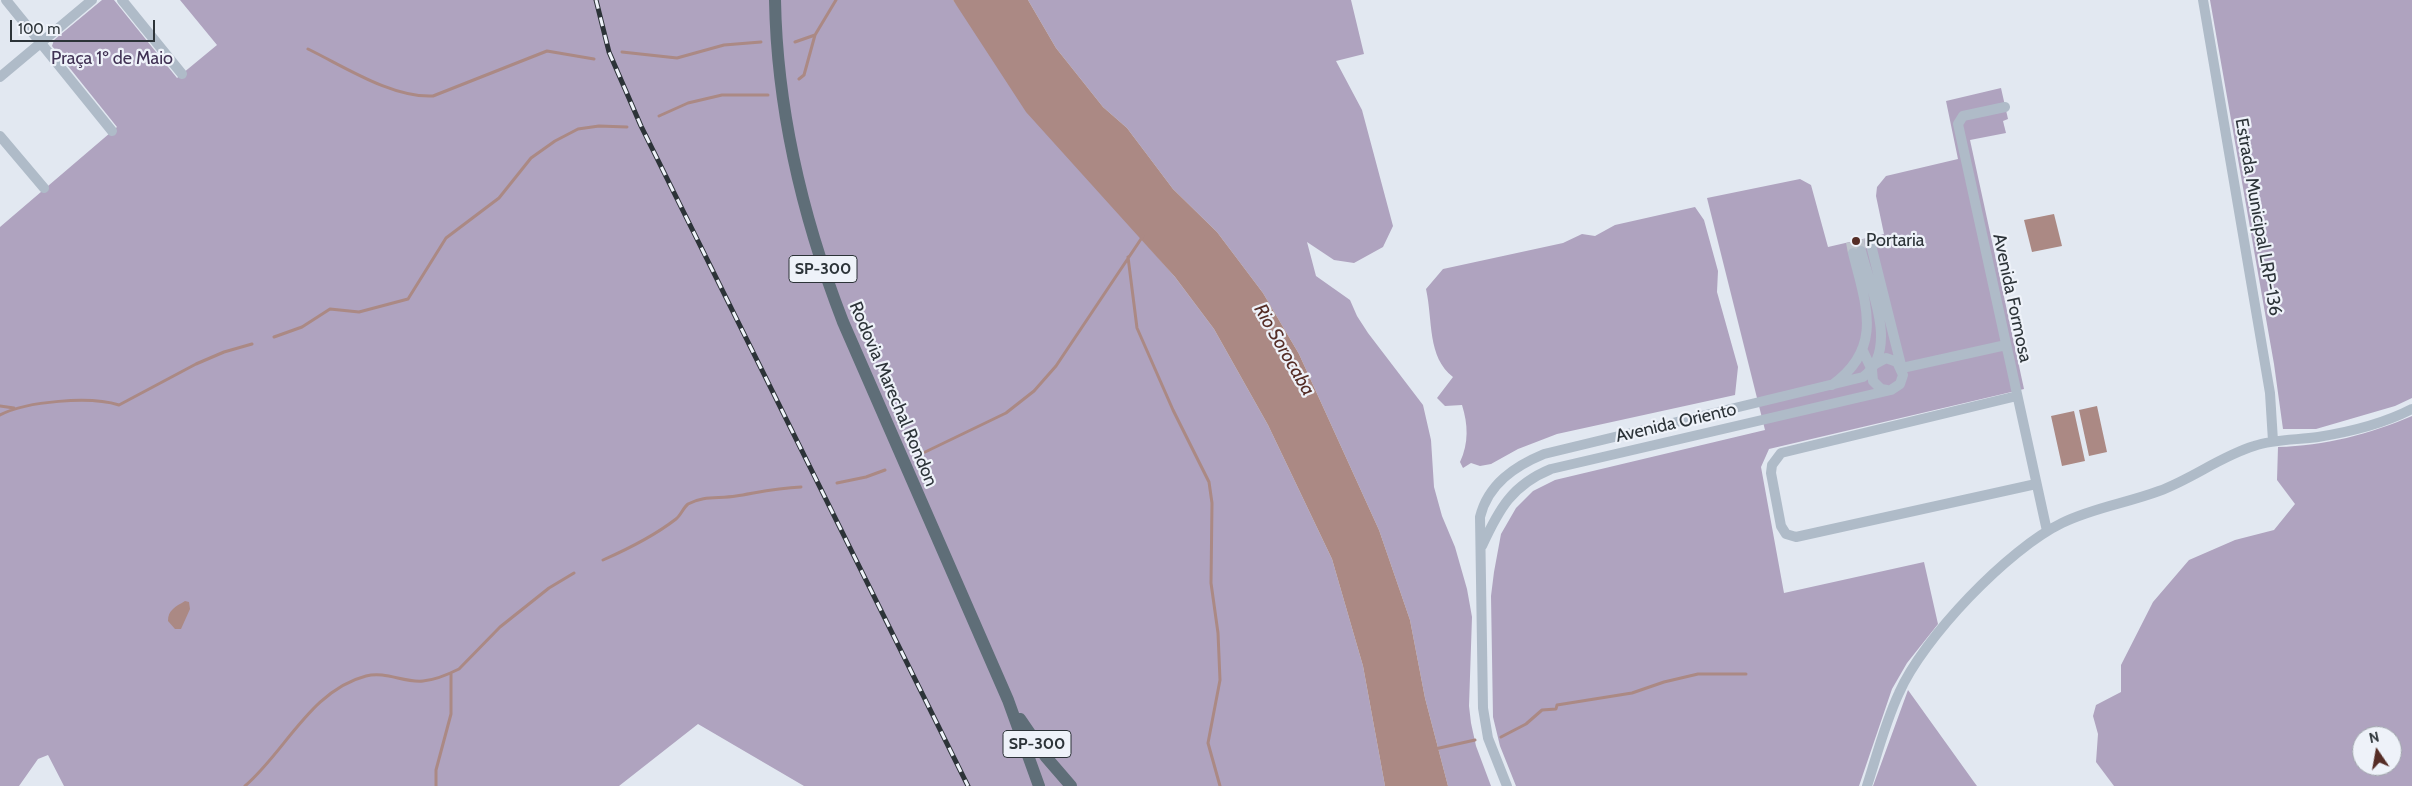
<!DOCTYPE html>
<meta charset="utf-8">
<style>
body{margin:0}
#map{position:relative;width:2412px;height:786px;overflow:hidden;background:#e2e8f1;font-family:Cabin,sans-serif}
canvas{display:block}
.north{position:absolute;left:2352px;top:726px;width:50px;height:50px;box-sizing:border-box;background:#eef2f9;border:1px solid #a0a6ac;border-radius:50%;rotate:348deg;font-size:14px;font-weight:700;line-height:20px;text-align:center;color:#2c3338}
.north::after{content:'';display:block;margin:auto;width:18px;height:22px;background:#552d26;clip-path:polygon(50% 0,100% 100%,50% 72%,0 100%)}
.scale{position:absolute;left:10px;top:20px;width:145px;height:22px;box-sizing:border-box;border:2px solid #2c3338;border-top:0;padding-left:6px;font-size:15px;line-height:18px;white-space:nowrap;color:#2c3338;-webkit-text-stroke:4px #eef2f9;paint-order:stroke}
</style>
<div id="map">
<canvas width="2412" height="786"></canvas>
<div class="north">N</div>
<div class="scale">100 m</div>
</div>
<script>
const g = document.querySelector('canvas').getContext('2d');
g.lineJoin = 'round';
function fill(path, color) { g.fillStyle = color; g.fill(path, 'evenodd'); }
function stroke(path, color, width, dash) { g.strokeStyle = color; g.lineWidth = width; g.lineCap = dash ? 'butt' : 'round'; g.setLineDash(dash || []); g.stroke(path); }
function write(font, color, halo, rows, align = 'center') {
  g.font = font + ' Cabin,sans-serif'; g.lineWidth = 4.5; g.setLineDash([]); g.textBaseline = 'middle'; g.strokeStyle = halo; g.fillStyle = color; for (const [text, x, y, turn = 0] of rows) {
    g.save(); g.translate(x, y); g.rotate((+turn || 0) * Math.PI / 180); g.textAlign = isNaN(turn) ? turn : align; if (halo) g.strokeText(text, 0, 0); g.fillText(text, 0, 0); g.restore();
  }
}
fill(new Path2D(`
 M102 0H114L177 78 217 45 180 0H953L1141 238 1175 277 1214 329 1268 425 1332 559 1363 666 1385 786H804L698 724 619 786H64L48 755 38 759 19 786H0V227L117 127 52 46 54 40Z
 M1028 0H1351L1364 54 1336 61 1362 110 1393 226 1383 247 1354 263 1334 260 1307 242 1316 276 1350 300 1357 316 1368 333 1423 405 1431 440 1434 487 1442 516 1455 547 1467 589 1472 617 1469 706 1471 723 1476 746 1491 786H1448L1425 698 1410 620 1379 530 1299 354 1263 293 1217 232 1173 189 1127 128 1103 107 1056 48Z
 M2210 0H2412V398L2395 406 2316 429H2283L2274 364Z
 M2001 88 2008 119 2003 121 2006 133 1970 140 2024 389 1769 449 1761 467 1784 593 1924 562 1938 624 1907 663 1892 689 1859 786H1516L1500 746 1493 717 1491 596 1494 572 1501 534 1516 508 1533 491 1555 480 1765 430 1707 198 1800 179 1811 185 1828 247 1884 234 1876 196 1877 187 1886 176 1958 159 1946 101Z
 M1695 207 1704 220 1718 271 1717 292 1738 367 1735 395 1557 434 1518 449 1491 464 1480 466 1471 463 1463 468 1460 462C1469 443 1468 424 1462 405L1445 406 1437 398 1453 377C1427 357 1433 320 1426 289L1443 269 1563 243 1582 234 1595 236 1615 225Z
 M2412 416V786H2114L2096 762 2098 734 2093 716 2096 705 2121 692V665L2153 602 2189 560 2235 540 2274 530 2295 504 2277 480 2278 447C2324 446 2370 434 2412 416ZM2362 736H2392V766H2362Z
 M1908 690 1974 782 1977 786H1873Z`), '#afa3bf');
fill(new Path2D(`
 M953 0H1028L1056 48 1103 107 1127 128 1173 189 1217 232 1263 293 1299 354 1379 530 1410 620 1425 698 1448 786H1385L1363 666 1332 559 1268 425 1214 329 1175 277 1026 112Z
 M2054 214 2062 246 2032 252 2024 220Z
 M2097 406 2107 452 2089 456 2079 410Z
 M2074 411 2085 461 2062 466 2051 416Z
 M185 601 189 602 190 609 181 629H175L168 621C168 610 175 607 185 601Z`), '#ab8984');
stroke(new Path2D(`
 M795 42 815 35
 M308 49C345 67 392 98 433 96L547 51 594 59
 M622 52 677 58 724 45 761 42
 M799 79 804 75 815 35 836 0
 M659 116 688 103 722 95H768
 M1128 257 1137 328 1173 410 1209 482 1212 503 1211 583 1218 633 1220 680 1208 743 1220 786
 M274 337 302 327 330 309 359 312 408 299 446 238 499 198 531 158 555 141 578 129 599 126 627 127
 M0 406 14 408
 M0 415C27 401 90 396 119 405L196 364 224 352 252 344
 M921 454 1006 413 1034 391 1056 366 1143 236
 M837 483 866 477 885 470
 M603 560C628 549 654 536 676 519 681 515 683 508 688 504 704 495 719 499 736 496 760 492 776 488 801 487
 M1501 737 1526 724 1542 710 1556 709 1557 705 1632 693 1664 682 1698 674H1746
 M1435 749 1475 740
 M245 786C285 752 311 690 366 676 386 671 404 683 423 681 435 680 449 674 459 669L500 627 549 588 574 573
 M436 786V770L451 714V673`), '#ab8984', 3);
stroke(new Path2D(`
 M1869 238 1872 249
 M1859 240 1861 251
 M1851 242 1853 253`), '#bec4cc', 10, [10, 5]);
stroke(new Path2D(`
 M6 0 112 131
 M122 0 182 74
 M2203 0 2270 393 2273 441
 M0 77 92 0
 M2005 107 1963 116 1958 124 2047 531
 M0 136 44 188
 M1872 249 1901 365
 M1862 349 1872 370 1873 381 1881 389 1887 390
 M1902 368 2006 345
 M1832 385C1884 348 1866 305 1853 253
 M2017 396 1781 453 1772 465 1771 473 1781 526 1786 534 1796 537 2036 484
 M1482 546C1499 509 1512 485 1551 469L1891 390 1900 384 1903 375 1897 362 1886 358 1875 364
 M1507 786 1488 738 1483 708 1480 517C1488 484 1515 466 1544 454L1863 377C1900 350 1870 287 1861 251
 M1867 786C1877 755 1885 723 1899 693 1923 638 2008 549 2062 523 2092 508 2127 503 2159 491 2192 479 2221 456 2254 446 2275 439 2297 440 2318 437 2350 432 2383 424 2412 409`), '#afbbc8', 10);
stroke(new Path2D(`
 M775 0C777 111 803 219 843 322L1008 700 1039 786
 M1020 719 1046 757 1071 786`), '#5f6e78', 12);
const rail = new Path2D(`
 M596 0 609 52 641 126 968 786`);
stroke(rail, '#2c3338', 5);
stroke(rail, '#eef2f9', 3, [9]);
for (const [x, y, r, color] of [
 [1856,241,5,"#552d26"]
]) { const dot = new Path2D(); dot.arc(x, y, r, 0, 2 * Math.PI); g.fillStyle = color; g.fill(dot); stroke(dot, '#eef2f9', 2); }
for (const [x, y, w] of [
 [823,269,68],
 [1037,744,68]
]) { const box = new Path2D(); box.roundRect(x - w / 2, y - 13.5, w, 27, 4); g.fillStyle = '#eef2f9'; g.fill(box); stroke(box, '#2c3338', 1); }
write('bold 16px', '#2c3338', null, [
 ["SP-300",823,269],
 ["SP-300",1037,744]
]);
write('18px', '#413254', '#eef2f9', [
 ["Praça 1º de Maio",112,59]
]);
write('18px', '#2c3338', '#eef2f9', [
 ["Estrada Municipal LRP-136",2258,217,80],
 ["Avenida Formosa",2012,298,78],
 ["Rodovia Marechal Rondon",893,394,67],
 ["Avenida Oriento",1676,423,-13]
]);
write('18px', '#2c3338', '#eef2f9', [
 ["Portaria",1866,241]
], 'left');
write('italic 19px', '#552d26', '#eef2f9', [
 ["Rio Sorocaba",1284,350,60]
]);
</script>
